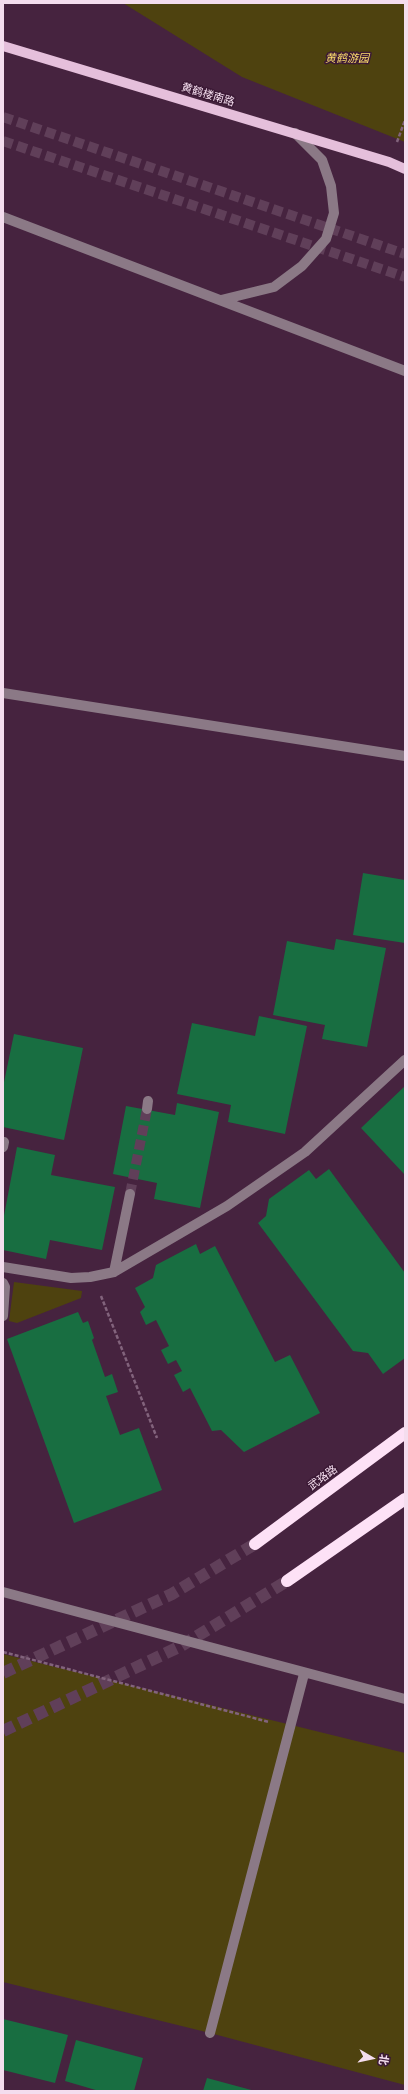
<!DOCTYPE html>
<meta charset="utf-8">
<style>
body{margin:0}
#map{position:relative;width:408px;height:2094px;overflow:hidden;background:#46233f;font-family:"PT Serif","Noto Sans SC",serif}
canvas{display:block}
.frame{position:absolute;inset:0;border:4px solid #f4ddee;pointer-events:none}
.north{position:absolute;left:352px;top:2038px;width:40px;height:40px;-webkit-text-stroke:3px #3b1935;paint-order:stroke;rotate:99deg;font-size:11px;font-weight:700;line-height:16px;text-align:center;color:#f4ddee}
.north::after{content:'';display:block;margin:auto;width:14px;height:18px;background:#f4ddee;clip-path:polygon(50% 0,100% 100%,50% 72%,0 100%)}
</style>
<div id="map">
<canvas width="408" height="2094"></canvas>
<div class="frame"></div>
<div class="north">北</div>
</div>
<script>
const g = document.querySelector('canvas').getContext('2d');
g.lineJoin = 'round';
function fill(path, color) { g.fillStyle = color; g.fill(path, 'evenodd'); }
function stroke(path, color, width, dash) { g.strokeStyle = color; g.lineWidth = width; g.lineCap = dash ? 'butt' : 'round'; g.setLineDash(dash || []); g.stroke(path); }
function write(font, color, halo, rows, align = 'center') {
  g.font = font + ' "PT Serif","Noto Sans SC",serif'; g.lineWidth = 3; g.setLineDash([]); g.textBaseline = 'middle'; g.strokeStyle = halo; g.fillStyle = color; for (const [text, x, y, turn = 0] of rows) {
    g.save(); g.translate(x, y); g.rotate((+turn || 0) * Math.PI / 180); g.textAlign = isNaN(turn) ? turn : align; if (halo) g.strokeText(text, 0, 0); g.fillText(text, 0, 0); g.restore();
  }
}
fill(new Path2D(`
 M123 3H405V142L242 77Z
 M14 1282 82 1291 81 1298 17 1323 9 1321Z
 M3 1654 405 1753V2085L210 2033 3 1982Z`), '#4e420f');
fill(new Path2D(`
 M363 873 405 880V943L353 935Z
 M336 939 386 948 367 1047 322 1039 325 1025 273 1015 287 941 334 950Z
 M259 1016 307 1026 285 1134 228 1122 231 1105 177 1094 192 1023 255 1036Z
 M14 1034 83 1048 64 1140 3 1127V1087Z
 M405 1086V1175L361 1128Z
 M177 1103 219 1112 200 1208 154 1199 157 1183 113 1174 126 1106 175 1115Z
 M17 1147 55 1155 51 1175 115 1187 102 1250 50 1240 46 1259 3 1250V1221Z
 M329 1169 405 1273V1358L383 1374 368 1353 353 1351 258 1223 266 1216 269 1199 309 1170 316 1179Z
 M196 1244 200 1254 215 1246 275 1362 290 1355 320 1413 244 1452 221 1430 212 1431 190 1388 183 1392 174 1375 182 1371 176 1360 168 1364 161 1350 169 1346 156 1320 146 1325 140 1312 145 1307 135 1288 153 1278 156 1265Z
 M78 1312 83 1323 88 1321 94 1338 92 1340 105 1377 112 1374 118 1392 106 1396 120 1435 139 1428 162 1490 74 1523 7 1339Z
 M3 2019 68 2035 55 2083 3 2070Z
 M76 2040 143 2058 134 2091H99L65 2081Z
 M207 2078 255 2091H203Z`), '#186e41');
stroke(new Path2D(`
 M130 1194 147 1109`), '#603f59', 10, [10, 5]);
stroke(new Path2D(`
 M3 117 405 254
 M3 141 405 277`), '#603f59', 10, [10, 5]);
stroke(new Path2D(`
 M3 1673 172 1594 255 1544
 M3 1731 181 1646 287 1581`), '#603f59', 12, [12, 6]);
stroke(new Path2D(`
 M397 142 405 120
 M101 1296 157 1438
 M3 1652 269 1722`), '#82637c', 2.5, [4, 2]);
stroke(new Path2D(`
 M3 217 405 371
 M221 300 274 287 302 266 326 239 334 213 331 186 322 160 295 133
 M3 693 405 756
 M147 1109 148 1101
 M3 1147 4 1142
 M3 1267 71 1278 90 1277 114 1272 227 1206 305 1152 405 1060
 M114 1272 130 1194
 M3 1283 5 1287 3 1316
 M3 1592 405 1699
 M210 2033 304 1674`), '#8b7986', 10);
stroke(new Path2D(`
 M3 46 389 162 405 169`), '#e5bfdb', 10);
stroke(new Path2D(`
 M255 1544 405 1433
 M287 1581 405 1499`), '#fde1f6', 12);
write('italic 11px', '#fcde6c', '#3b1935', [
 ["黄鹤游园",347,59]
]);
write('11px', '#f4ddee', '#3b1935', [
 ["黄鹤楼南路",208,95,17],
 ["武珞路",323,1478,-36]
]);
</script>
